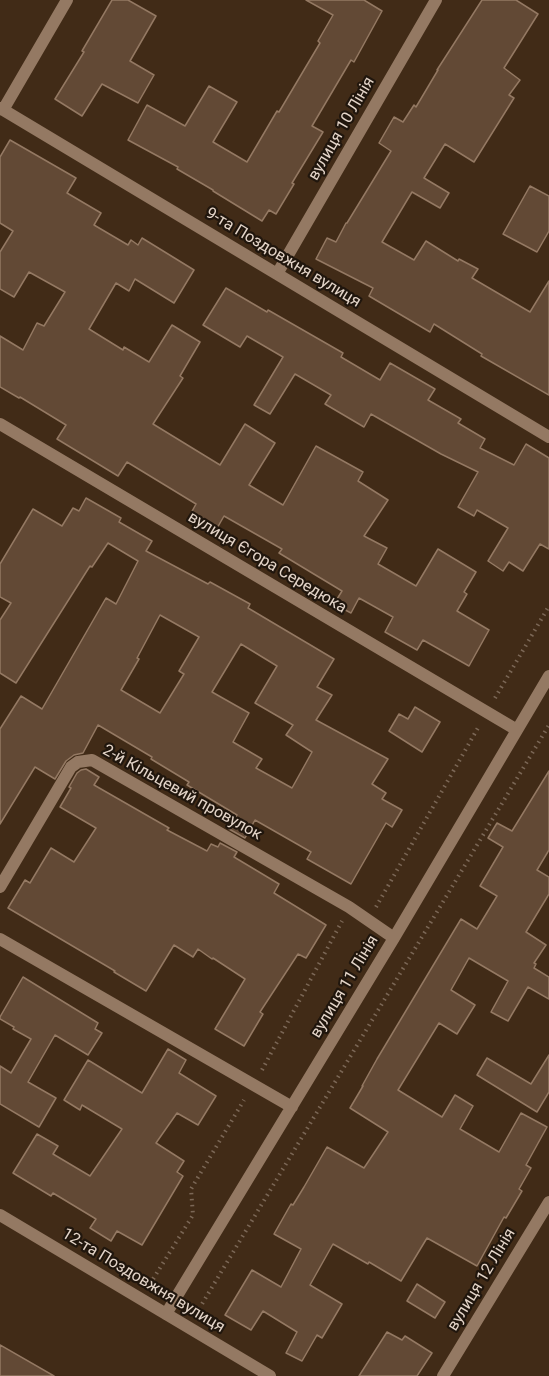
<!DOCTYPE html>
<meta charset="utf-8">
<style>
body{margin:0}
canvas{display:block;background:#412b17}
</style>
<canvas width="549" height="1376"></canvas>
<script>
const g = document.querySelector('canvas').getContext('2d');
g.lineJoin = 'round';
function fill(path, color) { g.fillStyle = color; g.fill(path, 'evenodd'); }
function stroke(path, color, width, dash) { g.strokeStyle = color; g.lineWidth = width; g.lineCap = dash ? 'butt' : 'round'; g.setLineDash(dash || []); g.stroke(path); }
function write(font, color, halo, rows, align = 'center') {
  g.font = font + ' Roboto,sans-serif'; g.lineWidth = 4.5; g.setLineDash([]); g.textBaseline = 'middle'; g.strokeStyle = halo; g.fillStyle = color; for (const [text, x, y, turn = 0] of rows) {
    g.save(); g.translate(x, y); g.rotate((+turn || 0) * Math.PI / 180); g.textAlign = isNaN(turn) ? turn : align; if (halo) g.strokeText(text, 0, 0); g.fillText(text, 0, 0); g.restore();
  }
}
const building = new Path2D(`
 M112 0H128L156 16 130 61 154 75 138 103 102 84 82 116 55 99 84 52 82 51Z
 M306 0H364L382 11 354 62 351 60 312 126 323 132 292 183 294 184 276 214 269 210 262 221 213 191V190L177 169 178 167 128 140 147 105 185 126 209 86 237 102 213 142 247 162 277 111 279 112 320 43 318 41 333 15Z
 M482 0H516L538 14 504 68 520 80 509 95 514 98 474 162 445 144 424 178 449 193 440 208 412 192 382 242 414 260 426 241 458 261 459 259 478 269 472 278 530 312 549 281V395L481 356 482 354 434 324 430 332 369 296 373 288 316 259 327 238 336 242 346 223H347L391 151 379 143 394 117 403 122 414 105 416 107 438 70H437Z
 M10 140 76 178 67 193 101 213 94 225 128 245 131 240 138 245 142 238 194 270 174 303 135 279 129 291 116 283 89 329 123 350 124 347 149 362 172 325 200 342 180 376 183 378 153 424 220 465 245 424 275 443 249 485 283 505 316 446 363 472 358 481 388 500 364 536 387 548 378 564 416 586 438 549 476 572 464 592 467 594 457 611 489 630 469 666 423 640 417 650 385 632 393 617 359 598 351 613 334 604 342 591 279 553 282 549 224 516 216 530 190 515 196 504 127 462 118 476 57 439 66 425 20 397 19 398 0 387V336L23 350 37 323 44 326 65 292 29 272 14 297 0 289V252L13 231 0 223V157Z
 M530 186 549 196V231L537 252 503 234Z
 M226 288 267 312 268 310 343 353 341 357 380 380 390 363 435 389 428 400 461 419 458 423 485 439 480 448 514 465 526 444 549 458V549L540 544 523 571 509 562 503 571 488 561 508 528 477 510 474 516 458 507 478 472 441 454 371 414 364 427 325 404 331 395 295 374 270 414 254 405 283 357 247 336 240 347 203 325Z
 M86 498 121 518 119 522 152 541 146 551 208 584 210 582 250 604 248 608 334 659 317 687 332 695 316 720 388 759 372 784 386 793 382 799 402 810 392 827 386 823 351 884 307 859 311 852 255 820 245 838 229 829 237 815 187 785 189 782 151 759 152 757 98 725 83 753 74 755 66 761 55 779 35 767 0 824V729L21 696 42 709 106 598 116 604 138 561 108 543 92 567 90 566 16 683 0 673V620L11 603 0 597V564L33 509 62 526 73 508 79 511ZM160 615 199 637 179 671 184 674 160 713 121 690 139 659 137 658ZM241 644 277 666 255 703 293 725 286 735 312 752 292 788 256 768 262 759 233 742 249 713 212 692Z
 M415 707 440 722 422 752 389 731 399 714 408 719Z
 M86 769 99 777 94 785 169 828 167 830 207 851 211 844 218 847 220 843 237 852 234 857 279 884 274 893 326 925 306 958 298 954 260 1012 263 1014 244 1046 215 1029 245 979 213 958 212 959 198 949 193 957 174 945 146 991 114 972 115 971 8 908 25 880 30 883 51 848 74 862 96 828 60 807 71 788 69 787 77 773 81 770Z
 M549 771V850L537 870 549 877V894L526 932 546 945 534 963 536 964 534 968 549 977V999L528 987 508 1021 491 1012 508 981 469 958 451 990 475 1005 457 1034 439 1023 398 1090 442 1117 455 1095 473 1106 460 1129 499 1152 521 1113 547 1127 526 1165 531 1168 519 1189 522 1191 506 1218 504 1217 477 1266 427 1238 401 1281 369 1262 368 1264 333 1244 310 1285 342 1304 322 1338 317 1335 302 1361 286 1353 297 1332 263 1311 251 1330 225 1315 252 1270 281 1287 301 1249 274 1234 291 1204 293 1205 304 1187 327 1147 364 1168 388 1132 350 1108 363 1086H362L377 1059 461 919 477 929 497 896 480 886 503 847 488 838 497 823 512 831Z
 M23 977 98 1023 95 1029 102 1033 88 1055 55 1035 28 1082 56 1098 39 1127 0 1104V1066L11 1073 31 1039 13 1029 14 1027 0 1019V1017Z
 M168 1049 186 1060 179 1073 216 1096 198 1125 177 1113 156 1143 184 1161 177 1172 183 1176 142 1245 117 1231 111 1241 90 1228 96 1219 53 1193 51 1196 13 1173 37 1134 58 1146 53 1154 90 1176 122 1129 82 1105 80 1110 64 1100 88 1060 142 1093Z
 M549 1055V1092L537 1112 477 1075 487 1058 531 1084Z
 M417 1284 445 1302 435 1318 407 1301Z
 M387 1332 402 1340 405 1336 432 1353 417 1376H359Z
 M0 1345 54 1376H0Z`);
fill(building, '#624935');
stroke(building, '#947963', 1.5);
stroke(new Path2D(`
 M495 698 549 606
 M376 907 479 726
 M262 1070 342 921
 M150 1284 193 1215 191 1189 244 1100
 M196 1314 549 725`), '#7b6756', 4, [1.5, 4.5]);
stroke(new Path2D(`
 M0 108 549 437
 M3 110 67 0
 M277 274 436 0
 M0 424 517 730
 M0 887 71 767 78 762 92 760 349 907 394 938
 M0 939 292 1107
 M0 1215 270 1376
 M166 1314 394 938 549 676
 M443 1376 549 1202`), '#947963', 12);
write('16px', '#e4d5c9', '#20160d', [
 ["вулиця 10 Лінія",342,129,-60],
 ["9-та Поздовжня вулиця",283,258,31],
 ["вулиця Єгора Середюка",267,563,31],
 ["2-й Кільцевий провулок",182,793,29],
 ["вулиця 11 Лінія",345,987,-59],
 ["вулиця 12 Лінія",482,1280,-59],
 ["12-та Поздовжня вулиця",143,1281,31]
]);
</script>
